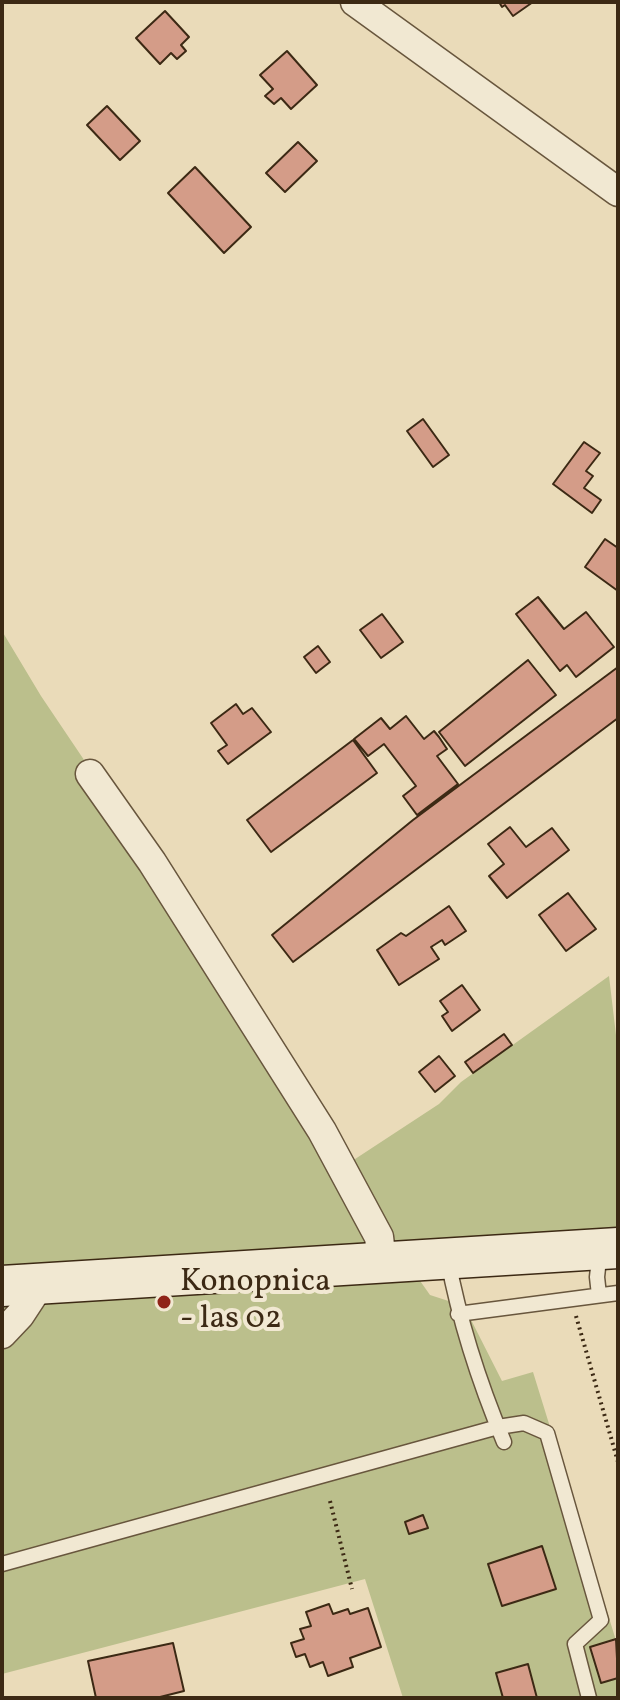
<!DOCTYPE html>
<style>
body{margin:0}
#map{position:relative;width:620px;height:1700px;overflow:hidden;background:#eadbb9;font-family:Vollkorn,serif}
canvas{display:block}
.frame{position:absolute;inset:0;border:4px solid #3c2914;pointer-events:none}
</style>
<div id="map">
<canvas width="620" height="1700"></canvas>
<div class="frame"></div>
</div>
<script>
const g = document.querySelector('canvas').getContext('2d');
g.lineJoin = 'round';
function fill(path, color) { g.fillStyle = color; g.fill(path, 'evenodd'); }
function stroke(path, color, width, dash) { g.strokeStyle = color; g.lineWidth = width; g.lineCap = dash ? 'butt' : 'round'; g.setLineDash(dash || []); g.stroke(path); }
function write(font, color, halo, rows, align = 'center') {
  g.font = font + ' Vollkorn,serif'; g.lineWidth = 8; g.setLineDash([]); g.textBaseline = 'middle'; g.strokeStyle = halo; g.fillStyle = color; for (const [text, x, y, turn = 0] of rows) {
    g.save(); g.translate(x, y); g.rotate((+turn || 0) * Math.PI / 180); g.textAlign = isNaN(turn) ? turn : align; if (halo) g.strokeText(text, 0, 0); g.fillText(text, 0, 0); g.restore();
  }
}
fill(new Path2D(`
 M2 631 41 696 249 1005 349 1163 439 1104 461 1082 609 976 618 1052V1229L392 1241 430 1295 464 1306 502 1381 533 1372 618 1647V1698H403L365 1579 2 1674Z`), '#bbbf8c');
const building = new Path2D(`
 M499 2H533L513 16 505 5 502 7Z
 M165 11 189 37 181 45 186 51 177 59 171 53 160 64 136 38Z
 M287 51 317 85 291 109 281 98 274 104 265 96 273 89 260 75Z
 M107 106 140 141 120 160 87 125Z
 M298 142 317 161 285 192 266 173Z
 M195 167 251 227 224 253 168 193Z
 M423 419 449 455 433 467 407 431Z
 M584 442 600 453 586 471 593 476 584 488 601 500 592 513 553 484Z
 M605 539 618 548V591L585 567Z
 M538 597 564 629 586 612 614 647 576 677 567 665 560 671 516 614Z
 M382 614 403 642 381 658 360 630Z
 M318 646 330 662 316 673 304 657Z
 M528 660 556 695 465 766 439 732Z
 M618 667V718L293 962 272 935 413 820Z
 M236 704 243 714 252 708 271 732 228 764 218 751 227 745 211 723Z
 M406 716 424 739 434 731 439 737 447 749 437 756 458 784 417 815 403 796 416 786 384 744 368 756 354 739 381 718 390 729Z
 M353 740 377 773 271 852 247 820Z
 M510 827 526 847 552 828 569 850 507 898 489 876 504 864 488 844Z
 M568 893 596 929 566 951 539 915Z
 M449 906 466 931 445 945 442 940 431 947 439 959 399 985 377 950 401 933 406 936Z
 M462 985 480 1010 452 1031 442 1016 448 1012 440 1001Z
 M504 1034 512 1045 473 1073 465 1062Z
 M439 1056 455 1076 435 1092 419 1072Z
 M423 1515 428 1528 409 1534 405 1522Z
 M542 1546 556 1589 502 1606 488 1564Z
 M329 1604 333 1614 348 1609 350 1614 368 1608 381 1647 350 1658 353 1667 328 1676 323 1662 310 1667 305 1654 296 1657 291 1643 304 1639 300 1629 311 1626 306 1612Z
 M616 1639 618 1678 601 1683 590 1647Z
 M173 1643 184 1691 156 1698H96L88 1661Z
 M528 1664 537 1698H503L496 1673Z`);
fill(building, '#d49c88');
stroke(building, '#3c2914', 2);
const lane = new Path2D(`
 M448 1260C460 1324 479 1382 504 1442
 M599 1295 597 1277 600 1250
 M458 1314 618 1293
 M2 1564 498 1427 524 1423 547 1433 601 1620 575 1644 589 1698`);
const street = new Path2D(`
 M355 2 618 192
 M90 774 152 862 322 1131 379 1237 382 1262
 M2 1334 20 1315 41 1283`);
const secondary = new Path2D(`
 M2 1286 618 1248`);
stroke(lane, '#68563d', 17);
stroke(street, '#68563d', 31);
stroke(secondary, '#3c2914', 43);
stroke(new Path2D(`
 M576 1316 618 1462
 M330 1501 352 1589`), '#3c2914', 4, [2, 4]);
stroke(lane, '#f1e8d2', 14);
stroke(street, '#f1e8d2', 28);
stroke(secondary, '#f1e8d2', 40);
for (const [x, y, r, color] of [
 [164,1302,8,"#8f2418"]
]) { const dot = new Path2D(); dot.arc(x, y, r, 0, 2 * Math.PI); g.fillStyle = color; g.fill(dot); stroke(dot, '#f1e8d2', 3); }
write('32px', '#3c2914', '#f1e8d2', [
 ["Konopnica",180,1284],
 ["- las 02",180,1321]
], 'left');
</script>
